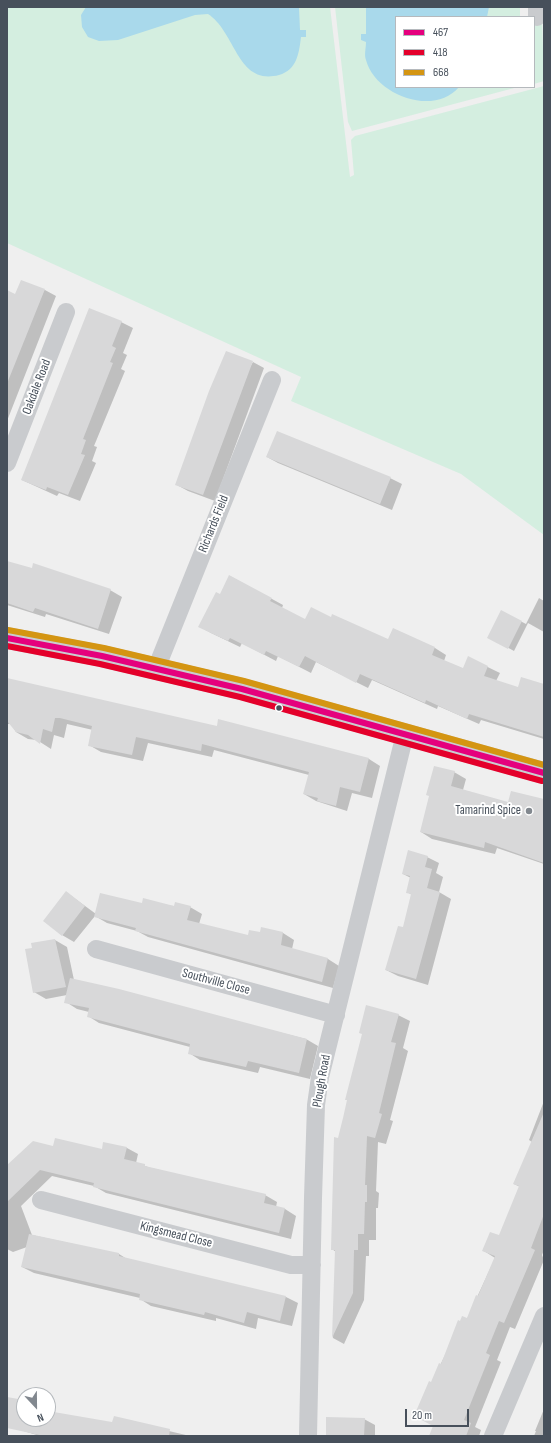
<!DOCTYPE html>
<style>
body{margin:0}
#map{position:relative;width:551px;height:1443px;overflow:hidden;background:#efefef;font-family:"Sofia Sans Condensed",sans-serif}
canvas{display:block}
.frame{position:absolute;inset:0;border:8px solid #47505b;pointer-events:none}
.legend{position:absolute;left:395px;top:16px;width:140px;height:72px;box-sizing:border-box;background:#fff;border:1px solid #b5b9bd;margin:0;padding:5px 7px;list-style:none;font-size:12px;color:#47505b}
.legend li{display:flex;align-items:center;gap:8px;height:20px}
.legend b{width:20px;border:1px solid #b5b9bd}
.north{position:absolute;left:16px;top:1387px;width:40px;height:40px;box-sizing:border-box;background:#fff;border:1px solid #b5b9bd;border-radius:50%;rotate:158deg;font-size:11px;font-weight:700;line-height:16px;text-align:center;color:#47505b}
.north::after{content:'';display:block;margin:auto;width:14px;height:18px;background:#82888f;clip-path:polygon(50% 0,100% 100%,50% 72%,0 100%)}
.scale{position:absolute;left:405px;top:1409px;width:64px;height:18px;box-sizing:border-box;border:2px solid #47505b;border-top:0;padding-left:5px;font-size:12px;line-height:14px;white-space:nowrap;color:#47505b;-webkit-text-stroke:3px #fff;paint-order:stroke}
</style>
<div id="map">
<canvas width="551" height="1443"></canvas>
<div class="frame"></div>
<ul class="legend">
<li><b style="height:5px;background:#e5007d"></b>467</li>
<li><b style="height:5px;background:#e4002b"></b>418</li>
<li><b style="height:5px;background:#d49512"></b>668</li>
</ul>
<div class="north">N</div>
<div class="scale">20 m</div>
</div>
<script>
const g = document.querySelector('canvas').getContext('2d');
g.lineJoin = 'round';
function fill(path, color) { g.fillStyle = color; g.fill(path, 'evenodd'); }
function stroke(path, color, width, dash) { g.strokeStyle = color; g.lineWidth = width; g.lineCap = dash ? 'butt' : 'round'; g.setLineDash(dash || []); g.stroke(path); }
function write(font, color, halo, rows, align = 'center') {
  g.font = font + ' "Sofia Sans Condensed",sans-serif'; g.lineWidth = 4; g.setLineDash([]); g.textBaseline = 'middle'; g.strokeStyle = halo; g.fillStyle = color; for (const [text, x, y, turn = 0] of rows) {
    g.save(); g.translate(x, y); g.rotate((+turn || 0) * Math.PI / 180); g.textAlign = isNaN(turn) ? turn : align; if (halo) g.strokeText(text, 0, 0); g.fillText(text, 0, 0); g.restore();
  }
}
fill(new Path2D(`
 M7 7H330L350 177 354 175 351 140 355 136 544 86V535L461 474 291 401 301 377 7 243Z
 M335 7H520V17H396V87H518L352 131 348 122Z
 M542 17 544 81 534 84V18Z`), '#d4eee0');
fill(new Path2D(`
 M86 7H299L300 30H306V37H301C299 53 297 70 279 75 237 86 236 32 208 14L195 15 118 40 99 41 88 37 82 27 81 15Z
 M366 7H489L487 17H396V87H459C434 117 375 95 366 60 364 55 366 48 366 42L361 40V34H366Z`), '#a9d9eb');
fill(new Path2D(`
 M45 290 56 296 7 421V291L16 295Z
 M121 322 133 328 123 353 127 355 121 369 125 371 94 446 97 447 92 461 96 463 80 501 59 493 57 496 22 480Z
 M253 362 264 368 215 501 188 491 177 485Z
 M267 457 390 478 402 484 392 510 278 463Z
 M7 562 110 590 122 597 109 634 46 614 45 617 7 605Z
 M230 576 283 605 282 608 305 620 331 618 388 641 394 630 435 648 446 655 444 661 463 669 469 658 500 673 496 681 518 688 544 687V739L481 720 479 724 438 706 437 709 372 680 368 688 316 662 311 673 278 656 276 661 242 643 240 647 211 633 200 627 221 595Z
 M539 598 544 601V632L528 623 514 651 494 640 501 611 526 624Z
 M7 679 217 728 219 721 369 759 380 766 372 798 352 793 347 811 316 801 304 794 309 775 214 750 212 757 148 743 143 761 101 752 89 745 93 730 67 724 64 738 54 735 51 749 37 740 28 739 16 732 11 724H7Z
 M454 772 466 779 463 790 509 803 544 801V864L497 848 495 854 432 839 421 832Z
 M427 857 439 863 436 873 443 877 439 892 451 899 428 985 398 976 386 970 404 928 412 895 407 892 411 878 403 874Z
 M66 892 96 914 143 904 190 907 202 914 199 924 249 937 261 933 262 929 283 933 294 940 292 949 328 959 339 966 333 988 148 937 137 931 107 923 95 916 74 942 62 935Z
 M55 940 67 947 74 980 306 1039 318 1046 310 1079 260 1067 258 1073 200 1060 189 1053 190 1047 99 1023 88 1016 89 1012 77 1009 66 1002 67 995 46 999 34 992 33 948Z
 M398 1015 410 1021 403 1048 408 1051 390 1120 393 1121 386 1144 378 1142 376 1191 379 1193 378 1208H376V1240H369V1256H366L364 1300 344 1344 333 1338 336 1252 332 1249Z
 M544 1101V1250L542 1255 544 1260 515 1329 510 1327 497 1360 501 1362 475 1427 481 1430 479 1436H430L434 1426 431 1384 461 1322 467 1319 495 1258 484 1251 500 1237 520 1187 514 1184 532 1142 529 1140Z
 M54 1147 102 1150 127 1148 138 1154 136 1163 151 1168 265 1195 277 1202 276 1207 285 1209 296 1216 291 1239 106 1193 94 1186 52 1176 21 1206 32 1235 119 1254 127 1259 286 1297 298 1303 292 1326 258 1318 256 1329 216 1318V1321L151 1306 140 1299V1298L34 1273 22 1267 27 1247 13 1252 7 1249V1167Z
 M7 1398 24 1401V1419H48V1412L113 1424 114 1418 190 1436H40L7 1426Z
 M544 1409V1436H534L536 1431H535Z
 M327 1418 364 1419 375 1425V1436H327Z`), '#0003');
fill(new Path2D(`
 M21 280 45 289 8 381 7 290 15 294Z
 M89 308 122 321 112 346 116 348 110 362 113 363 83 439 86 440 81 454 85 455 68 495 47 487 46 490 21 480Z
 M226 351 253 361 203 495 175 485 209 391Z
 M277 431 391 477 380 504 266 457Z
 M7 561 32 568 33 563 111 589 98 629 35 608 33 612 7 603Z
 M229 575 272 598 270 601 305 619 311 607 331 617 332 614 388 639 393 628 435 647 432 655 463 668 468 656 488 666 484 676 518 687 521 677 544 684V737L469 714 467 719 426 700 425 703 360 674 356 683 305 656 299 667 266 651 264 655 230 638 228 641 198 627 216 592 220 594Z
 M501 610 522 621 508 649 487 638Z
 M7 678 217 726 218 719 369 758 360 792 340 787 336 806 317 801 318 798 303 794 309 772 202 744 201 751 136 737 132 755 88 746 92 726 60 718H55L52 732 43 729 40 744 28 735 16 732 7 721Z
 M434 766 455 771 451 786 508 802 511 791 544 799V863L485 842 484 848 420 832 429 796 426 795Z
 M408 850 428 856 425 867 432 869 427 888 440 892 416 979 385 970 398 926 403 927 411 894 406 893 410 876 402 874Z
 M66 891 85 906 62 936 43 921Z
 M100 893 142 903 143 898 174 906 175 902 191 906 187 920 248 935 249 930 260 932 261 927 283 932 281 945 328 958 322 982 135 931 136 928 94 917Z
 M55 939 66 987 33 993 25 949 32 948 31 943Z
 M70 978 119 989 307 1039 299 1073 248 1061 246 1067 188 1054 190 1044 87 1017 89 1008 64 1003Z
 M366 1005 399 1014 391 1042 396 1043 379 1113 382 1114 375 1138 367 1136 365 1185H367V1202H365L364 1234H358V1250H354L353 1293 332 1338 335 1250H331L334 1137 338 1138 343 1118 347 1100H345L362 1034 359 1033Z
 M544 1112V1214L531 1248 535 1250 504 1323 499 1321 486 1353 490 1355 464 1420 471 1423 466 1436H429L433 1426 414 1416 429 1381 431 1382 439 1363 441 1364 458 1320 460 1321 462 1316 467 1318 476 1295 478 1296 495 1256 482 1251 490 1232 499 1235 519 1186 513 1184Z
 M55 1138 102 1149 103 1142 127 1147 124 1159 145 1164V1166L266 1194 264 1203 285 1208 279 1233 93 1187 94 1183 40 1170 7 1202V1165L33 1141 53 1146Z
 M29 1234 119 1253V1256L286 1296 280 1321 247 1312 244 1323 205 1312 204 1315 139 1300 140 1294 21 1267Z
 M7 1397 24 1400V1419H48V1411L112 1422 114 1416 170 1429 169 1436H44L7 1428Z
 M326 1417 365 1418 364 1435 326 1436Z`), '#d8d8d9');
stroke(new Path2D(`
 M537 17V7
 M7 463 66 312
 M156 669 272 380
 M96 949 336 1015
 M41 1200 291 1265H312
 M308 1436 313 1198 316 1105 320 1077 405 734
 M493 1436 544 1316`), '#c9cbce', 18);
stroke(new Path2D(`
 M7 638 102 656 242 689 544 773`), '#cacdd0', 22);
stroke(new Path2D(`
 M7 638 102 656 242 689 544 773`), '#e5007d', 6);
stroke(new Path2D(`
 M7 646 100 664 240 697 542 781`), '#e4002b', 6);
stroke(new Path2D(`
 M8 630 104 648 244 681 544 765`), '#d49512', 6);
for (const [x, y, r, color] of [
 [279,708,3.5,"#47505b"],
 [529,811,4,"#82888f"]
]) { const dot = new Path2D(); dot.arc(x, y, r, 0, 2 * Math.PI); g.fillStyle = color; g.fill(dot); stroke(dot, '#fff', 1.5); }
write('13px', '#47505b', '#fff', [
 ["Oakdale Road",37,387,-69],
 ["Richards Field",214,524,-68],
 ["Southville Close",216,982,15],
 ["Plough Road",322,1081,-80],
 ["Kingsmead Close",176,1235,14]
]);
write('13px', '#47505b', '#fff', [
 ["Tamarind Spice",521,811]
], 'right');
</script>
